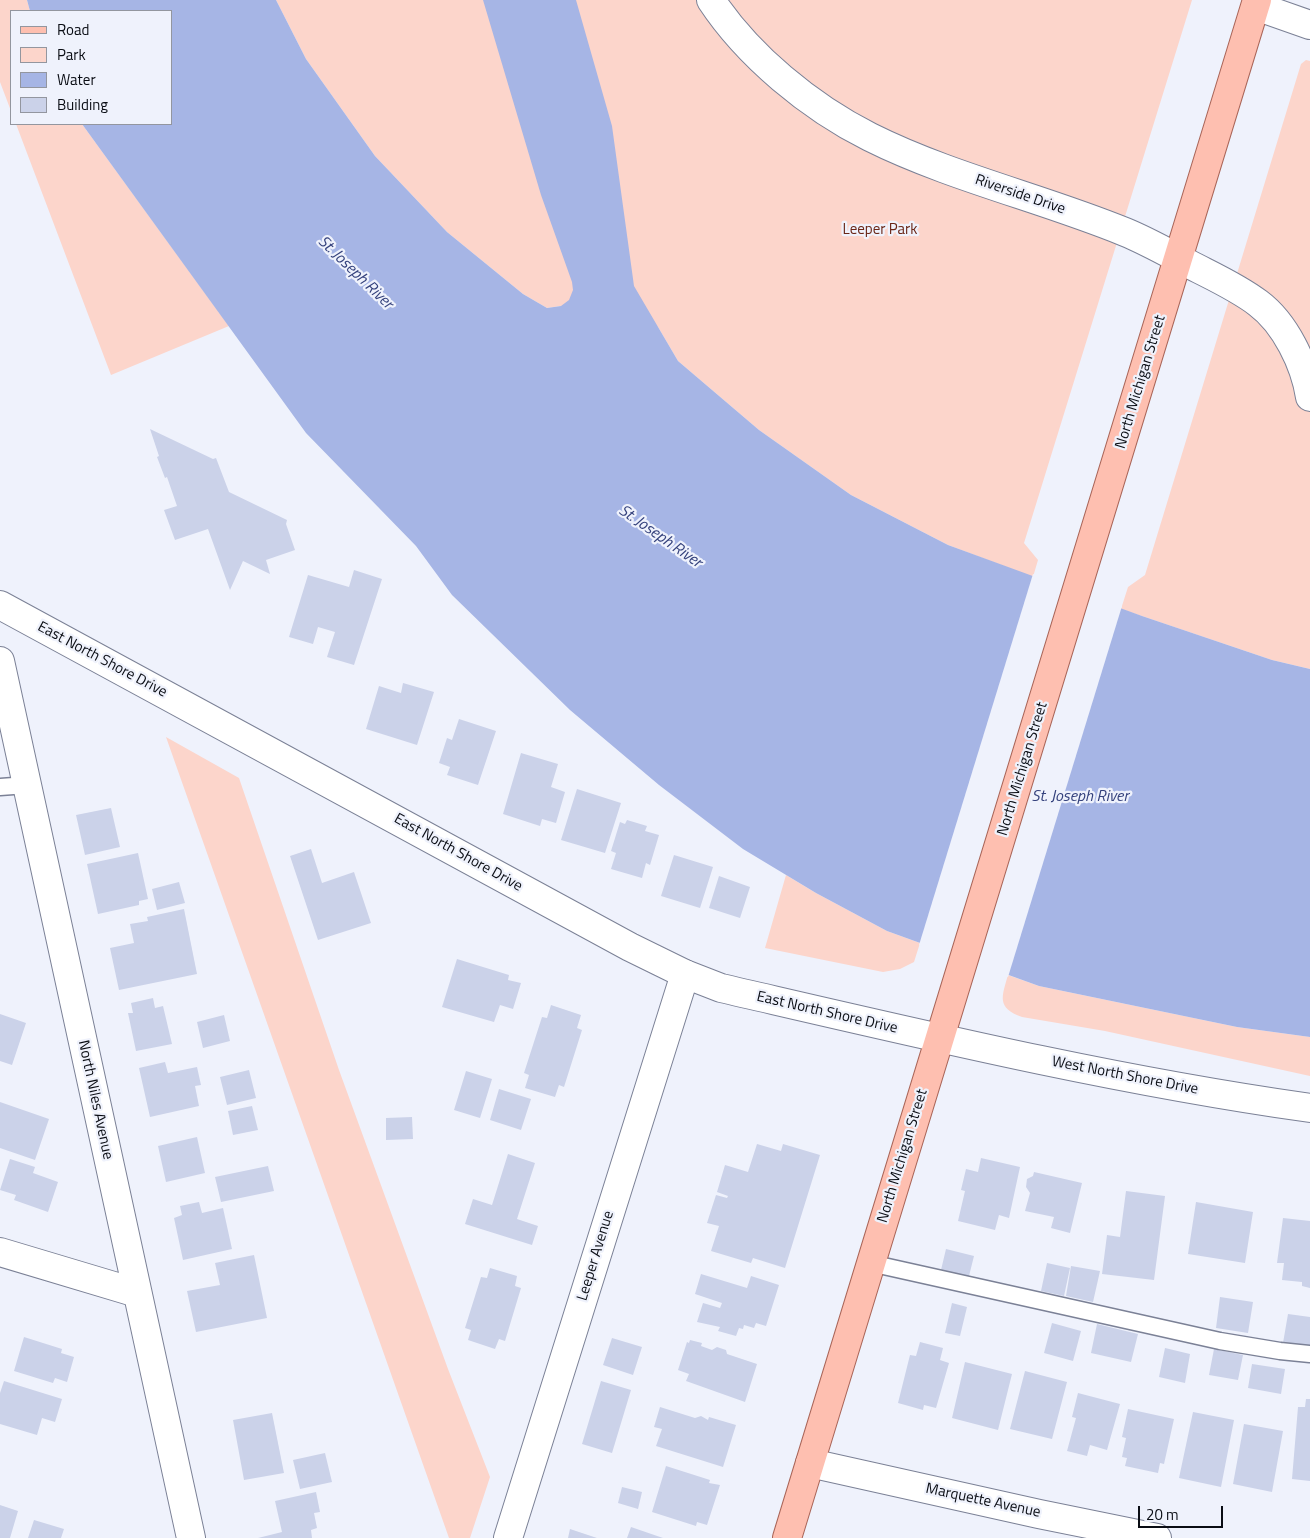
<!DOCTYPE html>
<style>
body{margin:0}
#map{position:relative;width:1310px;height:1538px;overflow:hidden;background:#eff2fc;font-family:"Titillium Web",sans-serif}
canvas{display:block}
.legend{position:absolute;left:10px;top:10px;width:162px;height:115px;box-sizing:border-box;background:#eff2fc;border:1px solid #93969f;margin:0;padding:6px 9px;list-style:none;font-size:15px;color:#0a0d14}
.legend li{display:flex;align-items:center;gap:10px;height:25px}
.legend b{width:25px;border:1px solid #93969f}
.scale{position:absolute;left:1138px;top:1506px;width:85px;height:22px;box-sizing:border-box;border:2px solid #0a0d14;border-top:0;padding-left:6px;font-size:15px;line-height:18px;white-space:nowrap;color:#0a0d14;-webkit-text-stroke:4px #eff2fc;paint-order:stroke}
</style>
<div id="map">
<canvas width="1310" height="1538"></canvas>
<ul class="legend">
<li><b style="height:6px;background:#febfb0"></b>Road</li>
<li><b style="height:14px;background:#fcd5cb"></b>Park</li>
<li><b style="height:14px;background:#a6b5e5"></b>Water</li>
<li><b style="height:14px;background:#cbd2e9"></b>Building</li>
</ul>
<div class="scale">20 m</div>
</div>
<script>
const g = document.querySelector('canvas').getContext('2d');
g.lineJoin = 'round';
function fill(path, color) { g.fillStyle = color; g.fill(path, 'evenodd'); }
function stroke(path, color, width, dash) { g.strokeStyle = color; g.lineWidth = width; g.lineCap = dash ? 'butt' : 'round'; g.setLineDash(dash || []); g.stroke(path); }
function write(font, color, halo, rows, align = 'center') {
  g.font = font + ' "Titillium Web",sans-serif'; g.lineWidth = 4.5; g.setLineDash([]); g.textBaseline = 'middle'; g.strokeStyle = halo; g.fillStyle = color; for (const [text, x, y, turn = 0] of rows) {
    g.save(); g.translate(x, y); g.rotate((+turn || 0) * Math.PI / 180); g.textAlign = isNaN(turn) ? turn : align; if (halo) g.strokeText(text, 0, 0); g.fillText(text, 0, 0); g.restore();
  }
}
fill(new Path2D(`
 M0 0H27L30 11H11V111L0 82Z
 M276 0H1192L1024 543 1038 560 1033 577 948 545 851 495 759 430 678 361 658 327 561 306 547 308 523 294 447 232 375 156 306 59Z
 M1306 60 1310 61V669L1272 660 1121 609 1128 587 1145 575 1301 64Z
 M16 124H82L229 326 111 375Z
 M166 737 239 778 339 1070 448 1369 490 1477 470 1538H449Z
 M786 875 816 893 887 931 920 943 914 962 900 969 883 972 765 948Z
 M1008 975 1039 986 1237 1027 1310 1037V1076L1105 1031 1022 1017C996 1008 1002 996 1008 975Z`), '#fcd5cb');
fill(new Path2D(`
 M27 0H276L306 59 375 156 447 232 523 294 547 308 561 306 569 300 573 290 572 282 541 195 483 0H576L612 126 634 286 678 361 759 430 851 495 948 545 1142 616 1272 660 1310 669V1037L1237 1027 1039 986 887 931 816 893 743 849 659 785 570 710 452 595 416 546 306 433 82 124H171V11H30Z`), '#a6b5e5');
fill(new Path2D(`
 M1033 574 1122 606 1008 977 919 945Z`), '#eff2fc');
fill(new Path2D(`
 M150 429 213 459 216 458 229 492 287 520 286 524 295 550 266 560 270 574 243 561 230 590 208 529 175 540 164 510 177 506 167 477 165 478 157 457 159 456Z
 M354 570 382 579 354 665 327 657 335 632 318 627 313 644 289 637 308 575 349 587Z
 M403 683 434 692 417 745 366 729 379 686 401 693Z
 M459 719 496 731 478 785 447 775 450 767 439 763 447 738 452 740Z
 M521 753 558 764 551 787 565 792 556 823 542 819 540 826 503 814Z
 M577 789 621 803 605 853 561 840Z
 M111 808 120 847 85 855 76 815Z
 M627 820 647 826 645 831 659 835 650 865 646 863 642 878 611 869 616 853 611 851 620 822 625 824Z
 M311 849 322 883 354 872 371 923 318 940 290 856Z
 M138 853 148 899 139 901V905L98 914 87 864Z
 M674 855 713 867 700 908 661 896Z
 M719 876 750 887 740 918 709 908Z
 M179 882 185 903 157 910 152 889Z
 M184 909 197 974 119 990 110 948 134 943 130 924 148 921 147 917Z
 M457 959 509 975 508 980 521 983 513 1009 500 1005 494 1022 442 1007Z
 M153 998 155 1008 163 1006 172 1044 136 1051 128 1013H133L131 1003Z
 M551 1005 581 1015 577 1028 582 1030 564 1087 559 1085 555 1097 525 1088 529 1075 524 1073 542 1017 547 1018Z
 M0 1014 26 1023 12 1065 0 1061Z
 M224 1015 230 1041 203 1048 197 1022Z
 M165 1062 168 1073 197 1067 201 1085 195 1086 199 1106 150 1117 139 1068Z
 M249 1070 256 1098 227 1105 220 1077Z
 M466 1071 492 1079 480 1118 454 1110Z
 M499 1089 531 1099 521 1130 490 1120Z
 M0 1102 49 1119 35 1160 0 1148Z
 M252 1106 258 1130 233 1135 228 1111Z
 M412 1117 413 1139 386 1140V1118Z
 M197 1137 205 1173 166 1182 158 1146Z
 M757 1144 781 1151 783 1144 820 1155 785 1268 753 1258 751 1263 711 1251 719 1226 707 1223 716 1195 727 1198 728 1196 717 1192 725 1165 748 1172Z
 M508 1154 535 1163 517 1219 538 1226 532 1245 465 1224 473 1199 492 1205Z
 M981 1158 1020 1167 1009 1218 999 1215 995 1230 958 1221 965 1191 961 1190 966 1169 978 1172Z
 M10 1159 35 1167 33 1173 58 1182 48 1212 14 1200 16 1195 0 1190Z
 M268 1166 274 1191 221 1202 215 1177Z
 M1034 1172 1082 1183 1070 1233 1051 1228 1054 1217 1025 1211 1030 1193 1026 1187 1027 1179 1033 1176Z
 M1126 1191 1165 1196 1154 1280 1102 1274 1107 1235 1120 1237Z
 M199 1202 202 1213 223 1208 232 1249 183 1260 174 1218 182 1215 180 1206Z
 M1196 1202 1253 1212 1245 1263 1188 1254Z
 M1283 1218 1310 1221V1288L1302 1286V1282L1282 1280 1284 1263H1277Z
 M946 1249 974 1256 969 1276 941 1270Z
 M254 1255 267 1318 196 1332 187 1291 220 1285 215 1263Z
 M1047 1263 1070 1268 1064 1296 1041 1291Z
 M1071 1266 1100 1271 1093 1302 1066 1296Z
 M490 1268 517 1276 515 1286 521 1288 505 1341 499 1339 495 1349 468 1340 471 1330 465 1328 481 1277 487 1278Z
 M701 1274 747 1288 751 1276 779 1285 766 1326 756 1323 754 1328 744 1325 743 1329 739 1328 736 1336 718 1331 720 1327 697 1322 703 1303 720 1308 722 1303 695 1294Z
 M1220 1297 1253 1302 1248 1333 1216 1328Z
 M952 1303 967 1307 960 1336 945 1333Z
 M1288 1314 1310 1317V1348L1283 1343Z
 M1052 1323 1081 1331 1073 1361 1044 1353Z
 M1097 1324 1138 1334 1131 1362 1091 1353Z
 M24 1337 62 1349 61 1353 74 1357 67 1382 55 1378 53 1383 14 1371Z
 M612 1338 642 1347 633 1375 603 1365Z
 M690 1340 702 1343 701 1346 712 1350 717 1347 726 1350 727 1354 757 1364 745 1402 686 1381 689 1374 678 1370 687 1342 689 1343Z
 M920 1342 943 1348 940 1360 949 1363 936 1408 924 1405 923 1410 898 1403 910 1355 916 1356Z
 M1165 1348 1190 1354 1185 1383 1159 1377Z
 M1214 1349 1243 1355 1238 1380 1209 1375Z
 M965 1362 1012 1374 998 1430 952 1418Z
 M1252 1364 1285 1369 1281 1394 1248 1388Z
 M1025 1371 1067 1382 1052 1439 1010 1429Z
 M4 1381 62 1399 55 1422 42 1418 37 1435 0 1424V1393Z
 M601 1381 631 1390 612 1453 582 1444Z
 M1078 1393 1120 1404 1107 1450 1090 1445 1087 1456 1067 1451 1076 1418 1072 1417Z
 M1306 1399H1310V1481L1292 1479 1298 1407H1305Z
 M660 1407 695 1418 701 1416 708 1420 709 1417 736 1425 723 1467 656 1446 662 1429 654 1427Z
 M1128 1409 1174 1419 1164 1464 1160 1463 1158 1473 1125 1466 1127 1458 1122 1457 1126 1438 1122 1437Z
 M1193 1412 1234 1420 1221 1487 1179 1478Z
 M272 1413 284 1473 244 1480 233 1420Z
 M1244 1424 1283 1431 1272 1492 1233 1484Z
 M325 1453 332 1482 300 1489 293 1460Z
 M666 1466 710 1480 709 1483 720 1485 707 1525 697 1522 696 1526 652 1512Z
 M622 1487 642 1492 638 1509 618 1503Z
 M316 1492 320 1512 314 1513 317 1528 311 1530 312 1538H258L282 1532 275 1501Z
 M0 1505 18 1511 10 1538H0Z
 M34 1520 64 1529 61 1538H28Z
 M631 1527 663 1538H627Z
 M570 1529 597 1538H568Z`), '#cbd2e9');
const service = new Path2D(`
 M0 787 27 785
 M870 1263 1220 1341 1280 1351 1310 1354`);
const minor = new Path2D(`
 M711 0C748 56 810 107 870 137 950 177 1042 198 1125 232 1147 241 1168 253 1189 264 1212 276 1237 287 1258 303 1285 323 1305 364 1310 397
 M1256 6 1310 25
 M0 661 191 1538
 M0 1252 137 1293
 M810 1463 1039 1514 1157 1538
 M508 1538 685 974`);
const tertiary = new Path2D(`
 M0 605 630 947 685 974 721 988C916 1033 1111 1080 1310 1108`);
const primary = new Path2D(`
 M787 1538 1257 0`);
stroke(service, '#7b8196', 19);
stroke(minor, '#7b8196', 30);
stroke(tertiary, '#7b8196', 30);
stroke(primary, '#a96558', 30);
stroke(service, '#fff', 16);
stroke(minor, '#fff', 28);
stroke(tertiary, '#fff', 28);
stroke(primary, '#febfb0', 28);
write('15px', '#0a0d14', '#eff2fc', [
 ["Riverside Drive",1020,195,19],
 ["North Michigan Street",1141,382,-73],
 ["East North Shore Drive",102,660,28],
 ["North Michigan Street",1023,769,-73],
 ["East North Shore Drive",458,853,29],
 ["East North Shore Drive",827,1013,13],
 ["West North Shore Drive",1125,1076,11],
 ["North Niles Avenue",95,1100,78],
 ["North Michigan Street",903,1156,-73],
 ["Leeper Avenue",596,1256,-73],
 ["Marquette Avenue",983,1501,12]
]);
write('15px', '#6a2617', '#eff2fc', [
 ["Leeper Park",880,230]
]);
write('italic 16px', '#34417c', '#eff2fc', [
 ["St. Joseph River",355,273,44],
 ["St. Joseph River",660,537,35],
 ["St. Joseph River",1080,797]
]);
</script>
